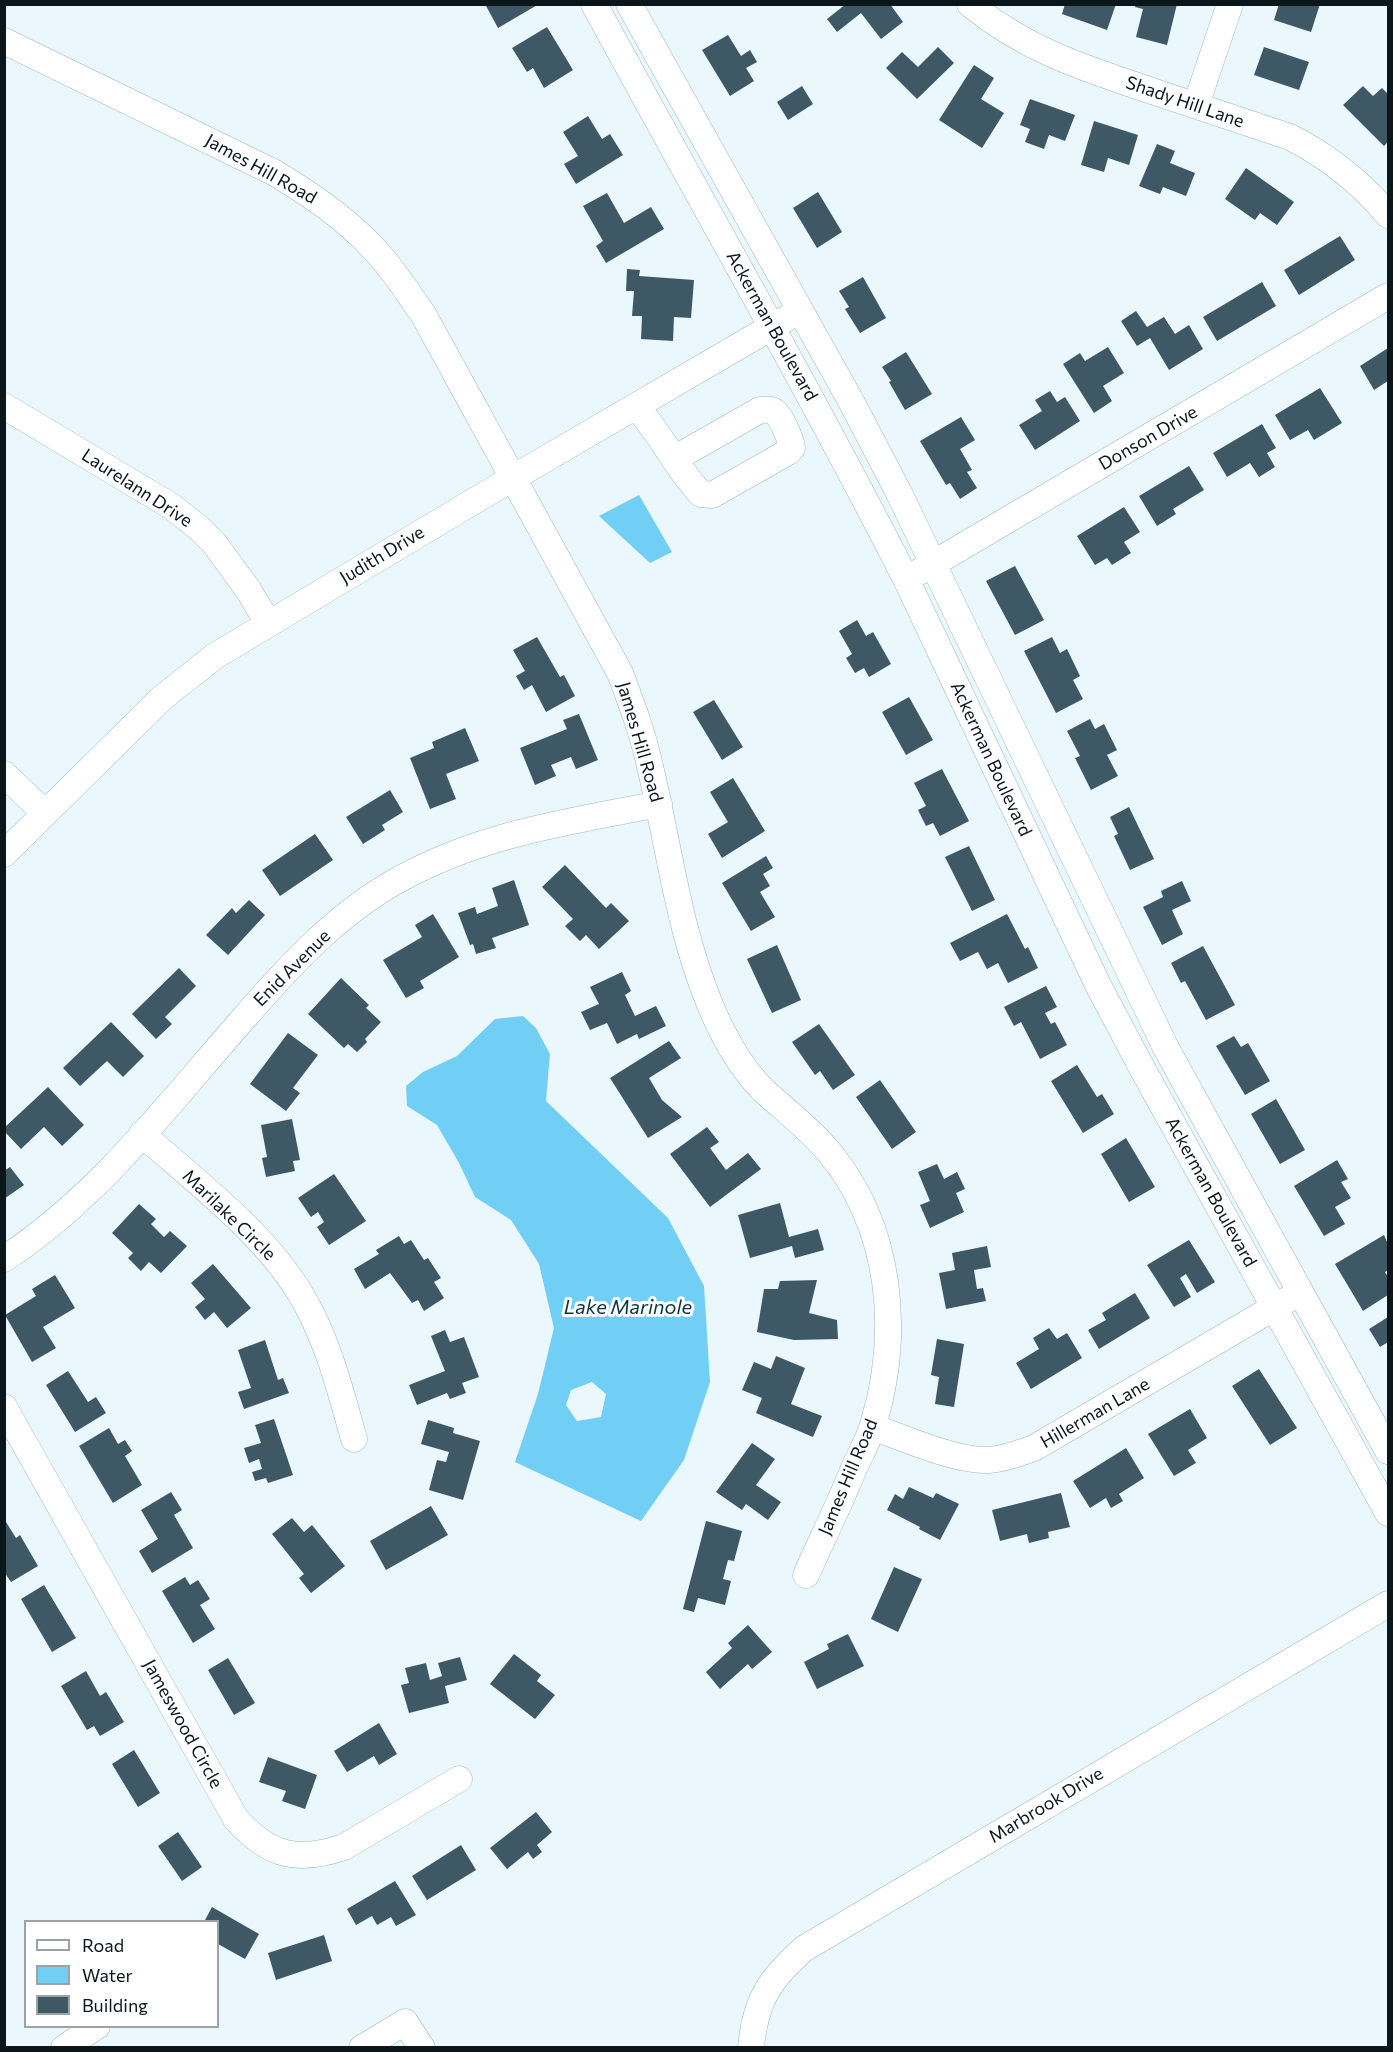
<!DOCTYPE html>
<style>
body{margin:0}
#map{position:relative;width:1393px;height:2052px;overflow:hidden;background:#eaf7fc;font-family:Commissioner,sans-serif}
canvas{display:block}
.frame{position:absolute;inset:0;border:6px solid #0b161a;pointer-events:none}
.legend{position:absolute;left:24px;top:1920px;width:195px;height:108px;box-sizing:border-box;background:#fff;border:2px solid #9da2a3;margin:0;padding:8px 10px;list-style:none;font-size:18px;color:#0b161a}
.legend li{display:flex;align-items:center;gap:12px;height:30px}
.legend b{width:30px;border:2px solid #9da2a3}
</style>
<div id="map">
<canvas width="1393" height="2052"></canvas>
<div class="frame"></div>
<ul class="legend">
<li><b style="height:8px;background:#fff"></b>Road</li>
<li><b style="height:16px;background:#71cff5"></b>Water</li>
<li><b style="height:16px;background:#3e5965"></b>Building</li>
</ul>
</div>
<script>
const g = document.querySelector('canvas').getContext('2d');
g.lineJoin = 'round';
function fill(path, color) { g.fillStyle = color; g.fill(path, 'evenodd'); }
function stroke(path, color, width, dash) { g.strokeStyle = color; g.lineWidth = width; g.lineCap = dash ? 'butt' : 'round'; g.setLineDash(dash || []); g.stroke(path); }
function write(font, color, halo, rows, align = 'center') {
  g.font = font + ' Commissioner,sans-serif'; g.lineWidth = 6; g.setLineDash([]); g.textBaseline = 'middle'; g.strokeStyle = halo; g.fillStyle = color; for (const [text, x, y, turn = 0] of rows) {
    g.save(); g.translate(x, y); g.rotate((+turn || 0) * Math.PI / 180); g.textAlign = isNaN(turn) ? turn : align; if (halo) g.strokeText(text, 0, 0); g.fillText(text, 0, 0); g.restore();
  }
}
fill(new Path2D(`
 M639 495 672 552 650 563 599 516Z
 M523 1016 536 1028 550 1054 546 1101 668 1218 704 1286 710 1382 684 1460 641 1521 515 1462 538 1394 554 1328 539 1264 511 1220 475 1197 459 1163 437 1125 407 1106 406 1086 423 1072 457 1056 495 1019ZM592 1382 606 1394 601 1417 577 1421 566 1405 571 1390Z`), '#71cff5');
fill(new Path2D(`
 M485 4H539L498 28Z
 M846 4H890L903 22 881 39 861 13 837 32 827 19Z
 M1065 4H1116L1107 30 1062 14Z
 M1136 4H1177L1167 45 1136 37 1143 9 1135 7Z
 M1279 4H1320L1311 32 1274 20Z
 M547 27 573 70 544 88 533 68 527 72 512 48Z
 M728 35 741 56 750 50 757 62 746 68 754 81 730 96 702 50Z
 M938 47 954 63 917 99 886 68 902 52 918 67Z
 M1264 47 1309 62 1299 90 1254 75Z
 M974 65 994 78 981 99 1004 113 982 148 939 120Z
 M802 86 813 104 788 120 777 102Z
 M1363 86 1373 96 1382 88 1388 94V142L1384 146 1343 105Z
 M1030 99 1075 115 1065 141 1049 135 1044 149 1025 142 1030 129 1020 125Z
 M588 116 602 139 610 134 623 155 576 184 564 164 578 156 563 132Z
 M1094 121 1138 135 1129 165 1108 158 1104 172 1081 165Z
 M1157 144 1175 151 1170 163 1195 173 1186 196 1163 187 1160 194 1139 186Z
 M1246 168 1294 202 1277 225 1260 213 1255 220 1225 199Z
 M818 192 842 232 817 248 793 208Z
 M607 193 624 223 651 207 664 229 606 263 596 246 603 241 583 206Z
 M1340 236 1355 260 1299 295 1284 270Z
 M627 269 640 270 639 276 694 280 691 318 674 317 673 341 641 339 642 316H632L634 291H626Z
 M863 277 886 318 860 333 845 309 849 307 839 291Z
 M1262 282 1276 306 1217 341 1203 317Z
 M1136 311 1147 327 1164 317 1175 334 1189 325 1203 349 1169 370 1150 338 1137 346 1121 321Z
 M1108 347 1124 373 1103 386 1112 401 1094 413 1063 364 1080 353 1085 361Z
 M1388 348V381L1374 390 1360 366Z
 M906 352 932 394 905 410 889 382 891 381 882 367Z
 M1320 388 1342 423 1314 440 1308 430 1290 440 1275 415Z
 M1050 391 1057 402 1065 397 1080 421 1035 450 1019 425 1042 411 1035 400Z
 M961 417 975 440 960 449 972 470 967 472 977 488 960 499 950 483 946 485 920 441Z
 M1262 424 1276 448 1267 453 1275 467 1259 477 1250 463 1227 477 1213 453Z
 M1189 466 1204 490 1173 509 1176 514 1157 526 1139 496Z
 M1124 507 1140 532 1124 542 1131 553 1112 565 1107 558 1095 565 1077 536Z
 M1015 566 1044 620 1015 635 986 581Z
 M857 620 866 636 873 632 891 664 869 677 864 668 855 673 846 658 852 654 839 631Z
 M537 637 560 677 564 675 575 696 546 712 532 685 524 690 516 676 525 671 513 650Z
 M1052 637 1060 653 1067 649 1080 676 1073 680 1083 699 1056 713 1024 651Z
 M909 697 933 740 906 755 882 712Z
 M714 700 743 747 722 760 693 712Z
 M579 714 598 760 576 769 571 757 551 765 556 776 535 785 520 748 567 729 563 720Z
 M1090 719 1095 729 1104 724 1117 750 1107 755 1118 776 1091 790 1075 758 1080 756 1067 731Z
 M465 728 479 761 446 774 456 799 430 809 410 758 434 748 432 742Z
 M942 769 969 821 940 836 933 823 926 826 918 810 926 806 914 783Z
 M733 778 765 831 722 858 708 834 728 822 710 792Z
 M390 790 403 812 382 825 385 830 363 844 346 817Z
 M1129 807 1154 859 1130 870 1114 836 1118 834 1110 817Z
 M315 834 333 860 280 896 262 870Z
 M969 846 995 900 972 911 945 857Z
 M766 856 773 868 763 874 770 886 760 892 775 917 751 931 722 883Z
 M565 865 606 908 611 903 629 921 599 949 586 935 580 941 565 926 573 919 542 887Z
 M514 880 529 925 492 938 496 948 476 954 473 944 470 945 458 913 475 907 477 914 498 906 492 888Z
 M1182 881 1191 901 1172 910 1183 934 1162 945 1143 907 1163 897 1161 891Z
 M249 900 265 915 228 955 206 935 232 908 236 913Z
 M433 914 459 957 420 981 424 988 406 998 383 960 422 937 415 925Z
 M1007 914 1025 949 1028 947 1038 968 1008 983 998 963 987 969 978 952 960 961 950 943Z
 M777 945 801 1000 772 1013 747 959Z
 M1203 946 1235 1005 1206 1020 1185 981 1181 983 1171 963Z
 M179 968 196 986 165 1017 172 1024 156 1039 132 1014Z
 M622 972 631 991 625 995 635 1016 656 1006 666 1026 639 1039 637 1034 617 1044 607 1023 590 1030 581 1012 599 1004 590 987Z
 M341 978 369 1005 366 1008 381 1022 365 1039 367 1042 357 1052 348 1044 344 1048 308 1014Z
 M1046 986 1057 1007 1045 1013 1051 1024 1055 1022 1067 1045 1040 1059 1021 1022 1014 1026 1004 1007Z
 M111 1022 144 1056 123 1077 107 1061 80 1086 63 1068Z
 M819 1024 855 1075 833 1090 820 1071 815 1075 792 1042Z
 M288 1033 318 1055 293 1088 300 1093 286 1111 250 1084Z
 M1234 1036 1241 1047 1248 1043 1270 1081 1245 1095 1216 1046Z
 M669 1041 681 1058 649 1078 662 1100 682 1117 648 1138 610 1078Z
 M1077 1065 1097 1097 1102 1094 1114 1114 1083 1133 1051 1081Z
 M880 1080 916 1132 892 1149 856 1097Z
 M48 1087 84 1125 62 1146 44 1127 21 1149 4 1131V1128Z
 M1276 1099 1305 1150 1280 1164 1251 1114Z
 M292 1119 300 1160 293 1161 295 1171 266 1177 262 1158 267 1157 261 1125Z
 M707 1127 719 1142 710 1148 726 1170 748 1153 761 1169 710 1207 670 1154Z
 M1126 1138 1155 1187 1129 1202 1101 1154Z
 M1337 1160 1348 1179 1341 1182 1351 1198 1335 1207 1345 1224 1324 1236 1294 1186Z
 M937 1164 944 1179 957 1172 965 1189 956 1193 964 1212 930 1228 920 1205 930 1201 918 1172Z
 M10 1167 24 1185 4 1199V1171Z
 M334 1174 366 1221 329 1245 317 1227 324 1222 318 1212 311 1217 298 1198Z
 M780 1203 789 1237 818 1229 824 1250 795 1258 792 1246 750 1258 738 1215Z
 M139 1204 156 1219 151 1224 164 1237 170 1231 187 1246 161 1273 149 1262 141 1271 128 1258 133 1253 112 1233Z
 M1384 1235 1388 1244V1270L1385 1272 1388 1277V1295L1363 1311 1335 1264Z
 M399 1236 404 1244 411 1240 424 1260 428 1258 441 1278 434 1282 444 1298 424 1311 418 1300 412 1303 390 1273 365 1289 354 1269 379 1254 376 1250Z
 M1189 1240 1215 1282 1197 1293 1186 1274 1180 1278 1191 1297 1174 1307 1147 1265Z
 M987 1246 991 1267 974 1270 977 1289 983 1288 986 1301 946 1309 939 1273 955 1270 952 1253Z
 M213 1264 251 1308 227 1328 214 1312 205 1320 195 1307 205 1299 191 1283Z
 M55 1275 75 1308 43 1327 56 1348 32 1362 5 1315 36 1296 32 1289Z
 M817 1280 809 1313 837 1320 838 1339 794 1340 757 1332 764 1289H778L780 1281Z
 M1135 1293 1150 1318 1099 1349 1088 1330 1106 1320 1102 1313Z
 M1388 1317V1342L1380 1347 1369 1329Z
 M1049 1328 1057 1339 1067 1333 1082 1358 1031 1389 1016 1363 1039 1349 1033 1338Z
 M445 1330 450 1342 464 1337 479 1377 462 1383 466 1393 450 1399 447 1393 417 1405 409 1385 445 1371 431 1336Z
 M937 1339 964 1344 954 1407 935 1404 939 1377 931 1375Z
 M265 1340 278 1380 283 1378 289 1393 244 1409 238 1392 251 1388 238 1350Z
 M776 1356 805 1368 791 1404 822 1416 813 1437 756 1413 762 1398 742 1390 754 1362 771 1369Z
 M1259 1369 1297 1428 1270 1445 1232 1386Z
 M68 1371 88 1402 96 1397 106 1413 75 1432 46 1385Z
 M1190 1409 1207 1438 1188 1450 1196 1463 1174 1476 1148 1434Z
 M274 1419 293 1475 268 1483 266 1478 255 1481 252 1472 262 1469 259 1459 249 1463 244 1448 261 1443 255 1425Z
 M428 1420 454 1428 453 1433 480 1441 463 1500 429 1490 437 1460 446 1462 449 1452 421 1444Z
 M109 1428 118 1444 125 1440 132 1451 125 1456 142 1485 113 1503 79 1446Z
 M752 1443 775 1459 756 1485 781 1502 768 1520 746 1504 742 1510 716 1492Z
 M1126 1448 1144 1478 1119 1494 1123 1501 1111 1508 1106 1498 1090 1508 1073 1481Z
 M909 1487 933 1498 936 1493 959 1504 940 1540 919 1529 920 1527 887 1510 895 1494 903 1499Z
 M171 1492 182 1510 174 1515 193 1548 152 1573 139 1551 158 1539 141 1510Z
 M1061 1493 1070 1527 1048 1532 1049 1538 1029 1543 1027 1534 1000 1541 992 1510Z
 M431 1506 448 1535 386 1570 370 1541Z
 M292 1518 304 1532 312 1525 345 1566 311 1593 299 1578 304 1574 272 1534Z
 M706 1521 742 1531 734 1561 728 1560 723 1579 731 1581 725 1605 698 1598 694 1612 683 1609Z
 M6 1522 16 1538 20 1535 38 1566 11 1582 4 1572V1523Z
 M894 1567 922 1579 898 1632 871 1619Z
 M185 1577 190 1585 198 1580 210 1599 200 1605 215 1629 193 1643 162 1591Z
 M44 1585 76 1638 52 1652 21 1599Z
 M748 1625 772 1652 752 1669 748 1664 720 1689 706 1672 732 1648 728 1643Z
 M848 1634 864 1666 817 1689 804 1662 829 1649 827 1644Z
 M514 1654 541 1675 537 1681 555 1695 535 1719 490 1684Z
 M460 1657 467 1680 445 1686 449 1703 409 1713 401 1685 409 1683 405 1668 426 1663 430 1680 442 1676 438 1663Z
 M228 1658 255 1703 234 1715 208 1670Z
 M86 1671 100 1696 106 1692 124 1722 100 1736 94 1726 87 1730 61 1686Z
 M379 1723 397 1754 379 1765 374 1756 347 1772 334 1751Z
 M134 1750 160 1793 138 1807 112 1764Z
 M268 1757 317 1775 305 1809 282 1801 286 1791 259 1782Z
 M536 1812 552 1832 537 1845 542 1852 533 1859 528 1852 507 1869 490 1848Z
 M178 1832 202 1867 182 1881 158 1846Z
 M461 1845 476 1870 427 1900 412 1876Z
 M395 1881 416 1915 396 1926 391 1917 377 1925 372 1916 356 1925 347 1909Z
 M212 1907 259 1934 245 1959 218 1944V1922H204Z
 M324 1935 332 1961 276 1980 268 1953Z`), '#3e5965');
const minor = new Path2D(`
 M594 4C698 196 807 385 906 579L1098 985 1143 1070 1388 1513
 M629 4 852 403 899 493 1166 1048 1388 1451
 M970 4C1027 51 1087 69 1155 92 1200 107 1245 122 1290 137 1329 157 1360 181 1388 215
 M4 41 275 173C311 195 344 217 373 248 393 268 407 292 423 314L620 673C631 702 642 731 649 762 669 845 678 929 711 1007 724 1038 741 1068 764 1091 786 1111 810 1129 829 1152 892 1228 901 1333 873 1425 869 1439 861 1453 855 1466 840 1503 822 1539 806 1575
 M1196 105 1230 4
 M4 406 171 506 199 528 214 543 249 591 268 623
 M636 407C661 433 676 468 701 494L712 495 788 452 792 448C791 439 781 417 775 412 771 408 765 410 760 410L674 459
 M919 572 1388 296
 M4 774 45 813
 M4 854 162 698 215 656 511 479 787 318
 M142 1134C195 1181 263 1232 300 1293 327 1337 340 1389 354 1439
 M4 1259C99 1197 169 1103 244 1018 289 966 337 914 398 880 481 834 567 822 659 804
 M4 1407 236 1819C269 1856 297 1863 344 1847L459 1779
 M873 1427C903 1438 958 1462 989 1460 1005 1459 1019 1453 1034 1448L1287 1300
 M64 2048 97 2026
 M362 2048 405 2022 422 2048
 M751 2048C755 2001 770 1978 805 1948L1388 1604`);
stroke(minor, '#9bb8c5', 27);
stroke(minor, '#fff', 26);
write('18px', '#0b161a', '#fff', [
 ["Shady Hill Lane",1185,102,19],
 ["James Hill Road",261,169,29],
 ["Ackerman Boulevard",772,326,61],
 ["Donson Drive",1148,438,-30],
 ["Laurelann Drive",137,488,33],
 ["Judith Drive",382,555,-31],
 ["James Hill Road",640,742,74],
 ["Ackerman Boulevard",991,759,65],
 ["Enid Avenue",292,968,-45],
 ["Ackerman Boulevard",1211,1192,61],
 ["Marilake Circle",229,1215,44],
 ["Hillerman Lane",1095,1413,-30],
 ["James Hill Road",848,1477,-67],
 ["Jameswood Circle",183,1724,61],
 ["Marbrook Drive",1046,1805,-31]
]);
write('italic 20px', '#083544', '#fff', [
 ["Lake Marinole",628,1307]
]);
</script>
